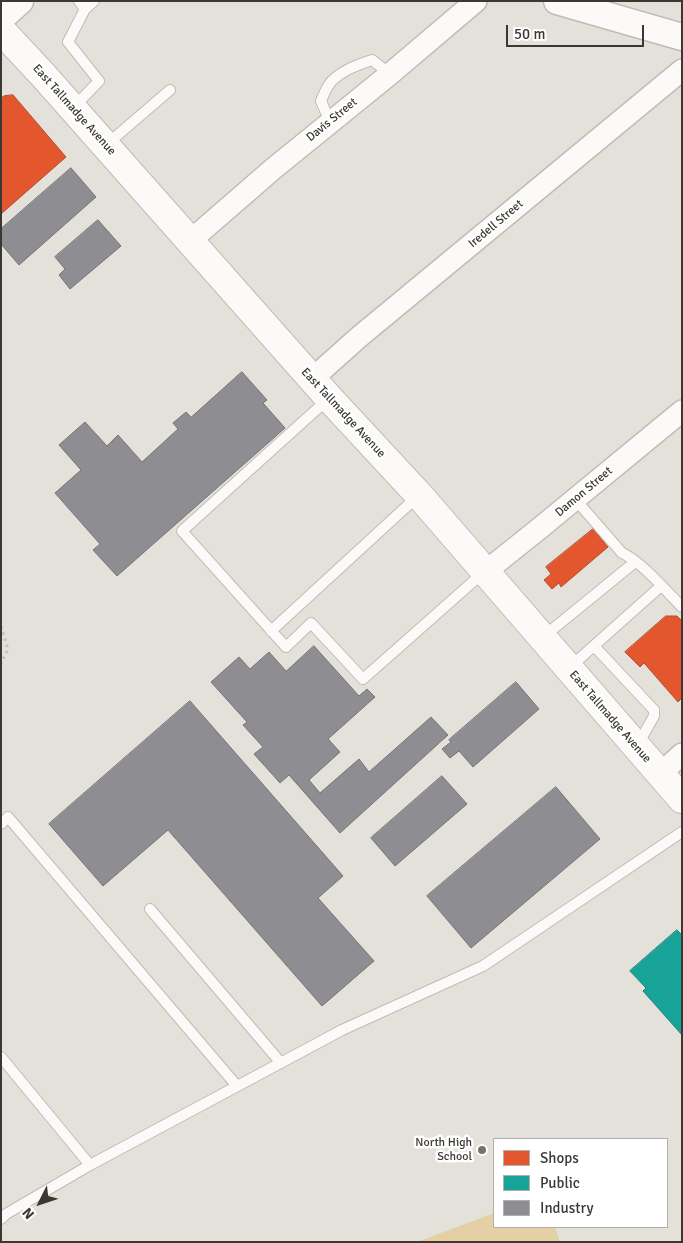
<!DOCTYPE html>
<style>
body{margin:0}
#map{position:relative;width:683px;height:1243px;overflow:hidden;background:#e4e1da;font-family:Signika,sans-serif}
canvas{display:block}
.frame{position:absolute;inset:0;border:2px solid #3b3833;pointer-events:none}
.legend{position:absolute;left:493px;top:1138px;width:175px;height:90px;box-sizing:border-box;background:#fff;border:1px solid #b1afad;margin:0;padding:6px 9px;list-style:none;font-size:15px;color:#3b3833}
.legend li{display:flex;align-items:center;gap:10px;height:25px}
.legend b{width:25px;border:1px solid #b1afad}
.north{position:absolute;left:15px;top:1178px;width:50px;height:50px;-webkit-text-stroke:4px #fff;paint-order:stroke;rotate:229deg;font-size:14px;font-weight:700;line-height:20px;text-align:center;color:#3b3833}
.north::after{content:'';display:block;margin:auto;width:18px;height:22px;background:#3b3833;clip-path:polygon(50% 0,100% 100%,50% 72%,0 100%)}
.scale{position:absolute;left:506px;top:25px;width:138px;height:22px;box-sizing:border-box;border:2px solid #3b3833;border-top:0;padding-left:6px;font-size:15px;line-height:18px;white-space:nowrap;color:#3b3833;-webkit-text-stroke:4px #fff;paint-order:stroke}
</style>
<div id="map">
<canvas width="683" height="1243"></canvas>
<div class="frame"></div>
<ul class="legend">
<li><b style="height:14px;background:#e4572e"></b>Shops</li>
<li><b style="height:14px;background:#17a398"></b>Public</li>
<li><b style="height:14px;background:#8d8d92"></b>Industry</li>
</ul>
<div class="north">N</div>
<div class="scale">50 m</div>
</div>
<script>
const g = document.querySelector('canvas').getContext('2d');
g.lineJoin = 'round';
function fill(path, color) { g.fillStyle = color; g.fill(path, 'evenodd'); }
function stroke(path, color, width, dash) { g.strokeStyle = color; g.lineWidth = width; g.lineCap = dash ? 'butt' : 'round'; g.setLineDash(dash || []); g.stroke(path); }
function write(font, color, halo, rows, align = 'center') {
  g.font = font + ' Signika,sans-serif'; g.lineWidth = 5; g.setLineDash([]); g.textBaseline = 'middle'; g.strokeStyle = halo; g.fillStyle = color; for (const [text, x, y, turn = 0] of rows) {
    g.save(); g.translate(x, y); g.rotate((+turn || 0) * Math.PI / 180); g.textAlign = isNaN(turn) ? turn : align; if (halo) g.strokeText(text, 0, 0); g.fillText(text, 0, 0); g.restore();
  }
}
fill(new Path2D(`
 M494 1213V1227H555L560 1242H417Z`), '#e5cfa5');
const shops = new Path2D(`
 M13 95 66 157 1 214V98L4 96Z
 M593 529 608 547 561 587 559 583 552 589 544 580 551 574 546 567Z
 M666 616H677L682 621V698L678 702 644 663 640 667 625 652Z`);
fill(shops, '#e4572e');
stroke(shops, '#b14e30', 1);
const public = new Path2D(`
 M677 930 682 935V1035L643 991 646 988 630 971Z`);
fill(public, '#17a398');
stroke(public, '#22837a', 1);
const industry = new Path2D(`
 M71 168 96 197 19 265 1 244V229Z
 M98 220 121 246 70 289 59 275 65 269 55 257Z
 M242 372 267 400 263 403 285 428 117 576 93 550 100 544 55 493 81 470 59 445 85 422 107 446 118 435 142 462 178 429 173 423 186 412 191 417Z
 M314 646 359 696 367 689 375 697 328 739 340 752 309 780 320 793 359 759 369 772 431 717 448 735 340 833 289 775 280 783 254 754 263 747 243 725 247 722 211 682 239 657 250 669 269 652 286 671Z
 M516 682 539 709 473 767 459 751 450 758 442 749 451 742 449 740Z
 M190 701 343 876 318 898 374 961 322 1006 168 830 103 886 49 824Z
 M442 776 467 804 395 866 371 838Z
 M556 787 600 839 471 948 427 896Z`);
fill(industry, '#8d8d92');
stroke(industry, '#747476', 1);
const service = new Path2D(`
 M85 9 94 1
 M73 108 99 81 68 42 85 9 79 1
 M330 122 321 101C323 96 325 91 328 86 337 72 357 65 372 60L390 74
 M106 145 170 90
 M327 400 182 531 286 647 311 623 363 679 484 572
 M575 499 622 553C642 562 666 591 682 607
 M271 631 418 496
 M543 637 635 562
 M594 646 654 710V716L638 744
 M569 668 661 586
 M1 824 8 817 237 1086
 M150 909 281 1063
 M1 1057 90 1165 342 1030 483 966 682 832
 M1 1219 6 1214 90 1165`);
const minor = new Path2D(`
 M190 241 273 169 390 74 476 1
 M312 379 359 337 682 70
 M485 572 540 528 682 411
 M660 774 682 754`);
const tertiary = new Path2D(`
 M557 1 682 37
 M1 18 20 1`);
const primary = new Path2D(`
 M1 30 43 75 329 398 419 495 682 799`);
stroke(service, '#bfbcb7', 12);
stroke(minor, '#bfbcb7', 24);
stroke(tertiary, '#bfbcb7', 29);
stroke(primary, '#bfbcb7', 30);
stroke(new Path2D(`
 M1 626 8 649 1 664`), '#c2c1c0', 3, [2.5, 4]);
stroke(service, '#fbfaf9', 10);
stroke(minor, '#fbfaf9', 21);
stroke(tertiary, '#fbfaf9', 26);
stroke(primary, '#fbfaf9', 28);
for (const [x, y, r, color] of [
 [482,1150,5,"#76736d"]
]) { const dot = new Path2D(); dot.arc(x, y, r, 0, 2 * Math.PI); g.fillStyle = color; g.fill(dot); stroke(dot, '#fff', 2); }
write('12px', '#3b3833', '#fff', [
 ["East Tallmadge Avenue",74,110,48],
 ["Davis Street",332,120,-39],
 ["Iredell Street",496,224,-40],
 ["East Tallmadge Avenue",343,413,47],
 ["Damon Street",584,492,-40],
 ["East Tallmadge Avenue",610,717,49]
]);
write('12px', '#3b3833', '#fff', [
 ["North High",472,1143],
 ["School",472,1157]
], 'right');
</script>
